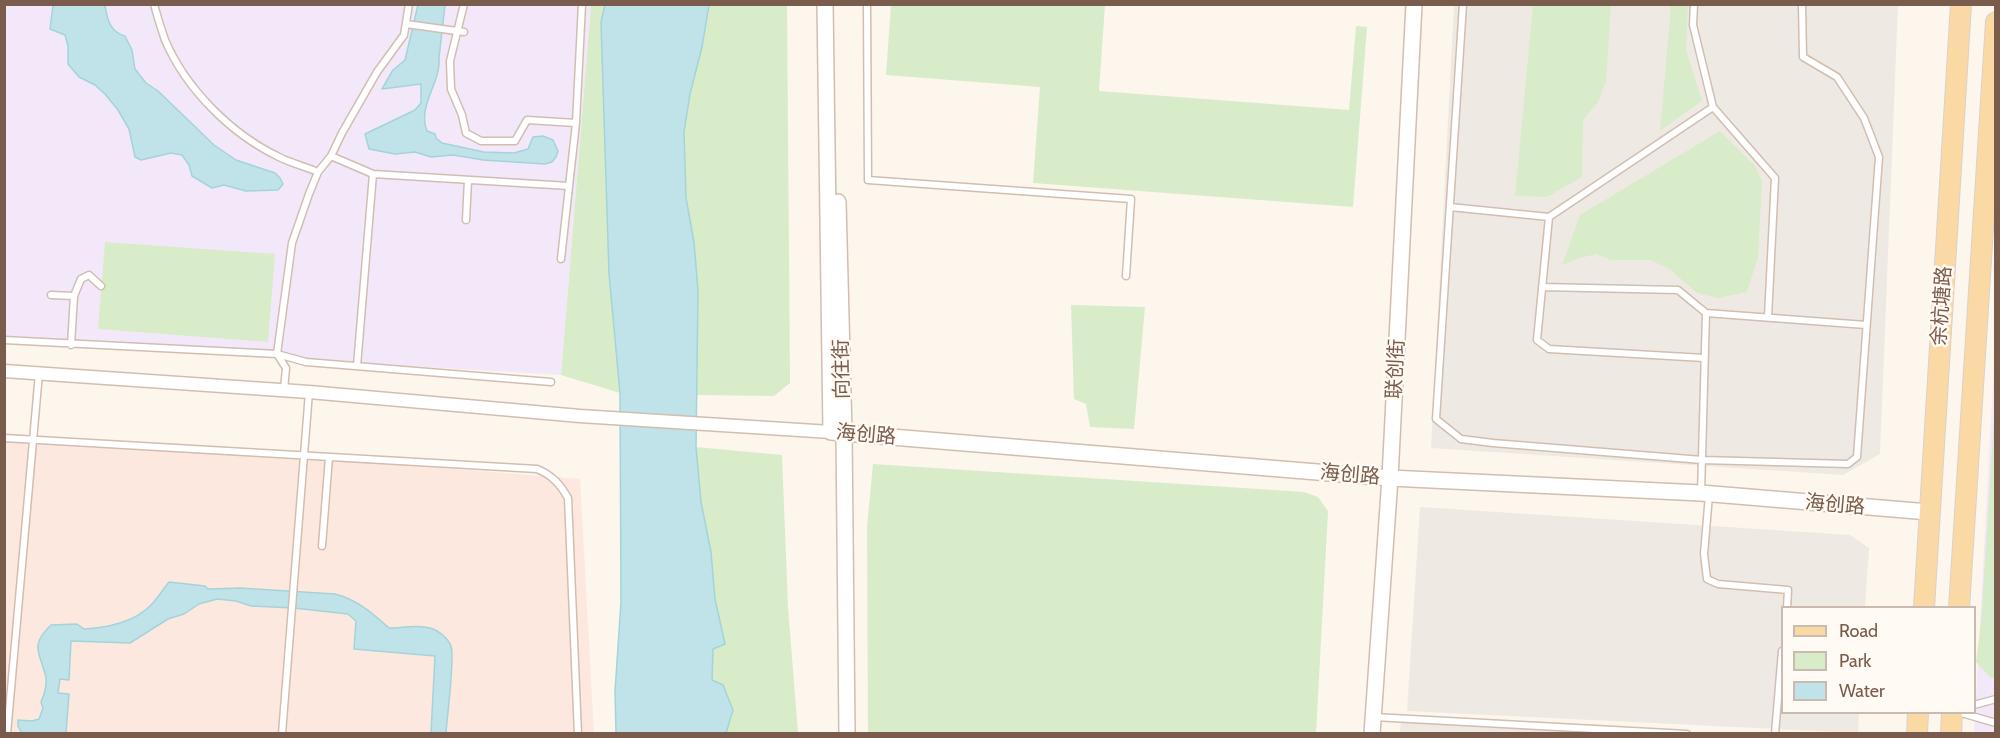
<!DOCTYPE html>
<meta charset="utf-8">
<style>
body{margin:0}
#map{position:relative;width:2000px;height:738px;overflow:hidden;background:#fdf6ec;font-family:Cabin,sans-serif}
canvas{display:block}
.frame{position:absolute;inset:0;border:6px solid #7a5c4d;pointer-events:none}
.legend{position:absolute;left:1781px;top:606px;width:195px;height:108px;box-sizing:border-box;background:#fffaf3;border:2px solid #cabbb1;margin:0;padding:8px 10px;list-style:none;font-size:18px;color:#7a5c4d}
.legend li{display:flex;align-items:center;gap:12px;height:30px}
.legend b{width:30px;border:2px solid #cabbb1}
</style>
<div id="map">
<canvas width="2000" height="738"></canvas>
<div class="frame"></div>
<ul class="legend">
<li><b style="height:8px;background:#fbd9a5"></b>Road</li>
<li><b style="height:16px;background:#d8ecc9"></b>Park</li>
<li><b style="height:16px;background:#bfe3e8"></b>Water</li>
</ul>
</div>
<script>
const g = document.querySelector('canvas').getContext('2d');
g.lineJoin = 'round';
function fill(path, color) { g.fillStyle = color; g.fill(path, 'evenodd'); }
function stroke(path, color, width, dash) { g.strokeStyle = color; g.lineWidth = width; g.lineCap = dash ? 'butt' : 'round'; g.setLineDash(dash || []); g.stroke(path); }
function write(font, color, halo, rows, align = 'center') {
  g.font = font + ' Cabin,"Noto Sans SC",sans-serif'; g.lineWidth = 5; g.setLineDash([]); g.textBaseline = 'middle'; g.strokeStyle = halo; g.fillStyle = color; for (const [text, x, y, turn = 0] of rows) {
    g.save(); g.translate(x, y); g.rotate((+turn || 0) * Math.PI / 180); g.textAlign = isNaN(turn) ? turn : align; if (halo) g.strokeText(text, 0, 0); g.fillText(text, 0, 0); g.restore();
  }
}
fill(new Path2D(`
 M4 433 580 479 594 733H5Z`), '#fde8e0');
fill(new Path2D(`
 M1454 5H1898L1880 454 1843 475 1431 448Z
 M1420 507 1850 535 1869 548 1865 607 1782 608V712L1859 713 1858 733 1407 711Z
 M1401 718 1615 733 1400 734Z`), '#efe9e4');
fill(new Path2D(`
 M4 5H591L561 375 5 342Z
 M1995 346V733H1974Z`), '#f3e8fa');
fill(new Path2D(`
 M591 5H605L601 22 609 274 620 393 561 375Z
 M709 5H787L790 383 774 396 696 395 698 291 694 242 686 198 684 132 690 94 702 47Z
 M891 5H1105L1099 91 1349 110 1356 26 1367 27 1353 207 1033 183 1040 87 886 75Z
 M1533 5H1611L1606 81 1598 102 1583 120 1582 177 1547 197 1515 196Z
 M1671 5H1688L1686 50 1702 101 1660 131Z
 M1720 131 1756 167 1762 182 1758 257 1747 292 1718 298 1697 293 1671 270 1651 260H1610L1596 254 1580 258 1562 265 1580 215Z
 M105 242 275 254 268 342 98 329Z
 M1071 305 1145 307 1134 429 1090 427 1086 404 1074 399Z
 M1995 401 1996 678H1995L1990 677 1976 662 1981 622Z
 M696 447 782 455 788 607 798 733H726L733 710 711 680 713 649 725 644 715 599 711 552 701 502Z
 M873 464 1304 492 1318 497 1328 511 1316 733H868L867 527Z`), '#d8ecc9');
const water = new Path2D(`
 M53 5H105C107 19 110 32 125 36L132 50 135 69 146 83 158 91 214 145 236 160 275 173 280 178 283 184 278 190 246 191 224 185 212 188 192 176 189 165 182 155 171 153 141 160 135 157 129 129 118 110 105 94 95 85 79 77 68 64V46L65 35 50 29Z
 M418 5H445L439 58C441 83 417 106 427 131L435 134 436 138 442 143 484 152 514 153 528 149 533 137 543 136 553 140 558 151 556 157 552 162 545 164 483 160 453 155 431 157 415 152 395 154 369 149 365 134 415 110 421 103V84L382 89 393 70 405 60Z
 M605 5H709L702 47 690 94 684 132 686 198 694 242 698 291 696 447 701 502 711 552 715 599 725 644 713 649 712 680 723 685 733 710 726 733H616L615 691 621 603 620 393 609 274 601 22Z
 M169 582 205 586 208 589 240 588 335 594C358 600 372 613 389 628 402 628 417 624 430 628 438 630 448 638 451 646 455 658 447 717 446 733H431L435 656 354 649 356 621 348 614 294 608 251 606 236 601 217 599 199 604 184 614 168 619 130 643 71 641 69 680 60 679 58 693 69 694 66 733H22L18 726V720L32 721 39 719 43 708 41 702C44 695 47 687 46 678 41 653 28 647 51 625L77 624 84 629C106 628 135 622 151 605 158 598 163 589 169 582Z`);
fill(water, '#bfe3e8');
stroke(water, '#a5d3da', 1.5);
const service = new Path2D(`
 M154 4C157 16 161 28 165 40 186 89 231 134 279 157 291 163 306 167 318 172
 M464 4 450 61 451 89 462 115 466 133 481 141H515L527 120 576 123
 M867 4 868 180 1131 199 1126 276
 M1463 4 1436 419 1461 439 1493 443 1702 460 1848 464 1857 457 1879 157 1864 118 1837 77 1803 57 1802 4
 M1694 4 1693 25 1713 107 1775 178 1768 317
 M406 24 464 32
 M331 156 373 174 357 366
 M373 174 569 186
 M1450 207 1549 217 1713 107
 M1549 217 1537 340 1549 349 1704 358
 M466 220 468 180
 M561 259 576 123 582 4
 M1542 287 1678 290 1706 313
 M51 295 74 296 71 345
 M74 296 81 279 89 275 101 286
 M4 340 277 354 292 243 309 194 318 172 331 156 342 133 377 72 404 35 409 4
 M284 390 286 368 277 354 306 362 551 382
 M4 438 537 469C552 475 560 484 568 498L578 734
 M1701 493 1706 313 1866 325
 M1709 495 1704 554 1707 579 1718 584 1788 590 1787 608
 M322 546 329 457
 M1974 705 1996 699
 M1958 712 1996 723
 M1374 717 1687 734
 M7 734 39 373
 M282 734 309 392
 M1775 734 1782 651`);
const minor = new Path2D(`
 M4 371 309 392 580 416 831 432`);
const tertiary = new Path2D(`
 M825 4 831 432 1390 478 1701 493 1929 512
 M838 202 844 433 847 734
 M1372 734 1390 478 1414 4`);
const primary = new Path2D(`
 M1924 608 1961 4
 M1959 608 1996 22
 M1917 734 1918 712
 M1951 734 1952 712`);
stroke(service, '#d1beb0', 9);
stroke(minor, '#d1beb0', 15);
stroke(tertiary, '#d1beb0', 18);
stroke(primary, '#dad1cd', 22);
stroke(service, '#fff', 6);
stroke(minor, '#fff', 12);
stroke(tertiary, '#fff', 15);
stroke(primary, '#fbd9a5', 20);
write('20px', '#7a5c4d', '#fffaf3', [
 ["余杭塘路",1942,306,-86],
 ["向往街",842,369,-91],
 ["联创街",1396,369,-87],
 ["海创路",866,435,5],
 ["海创路",1350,475,5],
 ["海创路",1835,505,5]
]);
</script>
